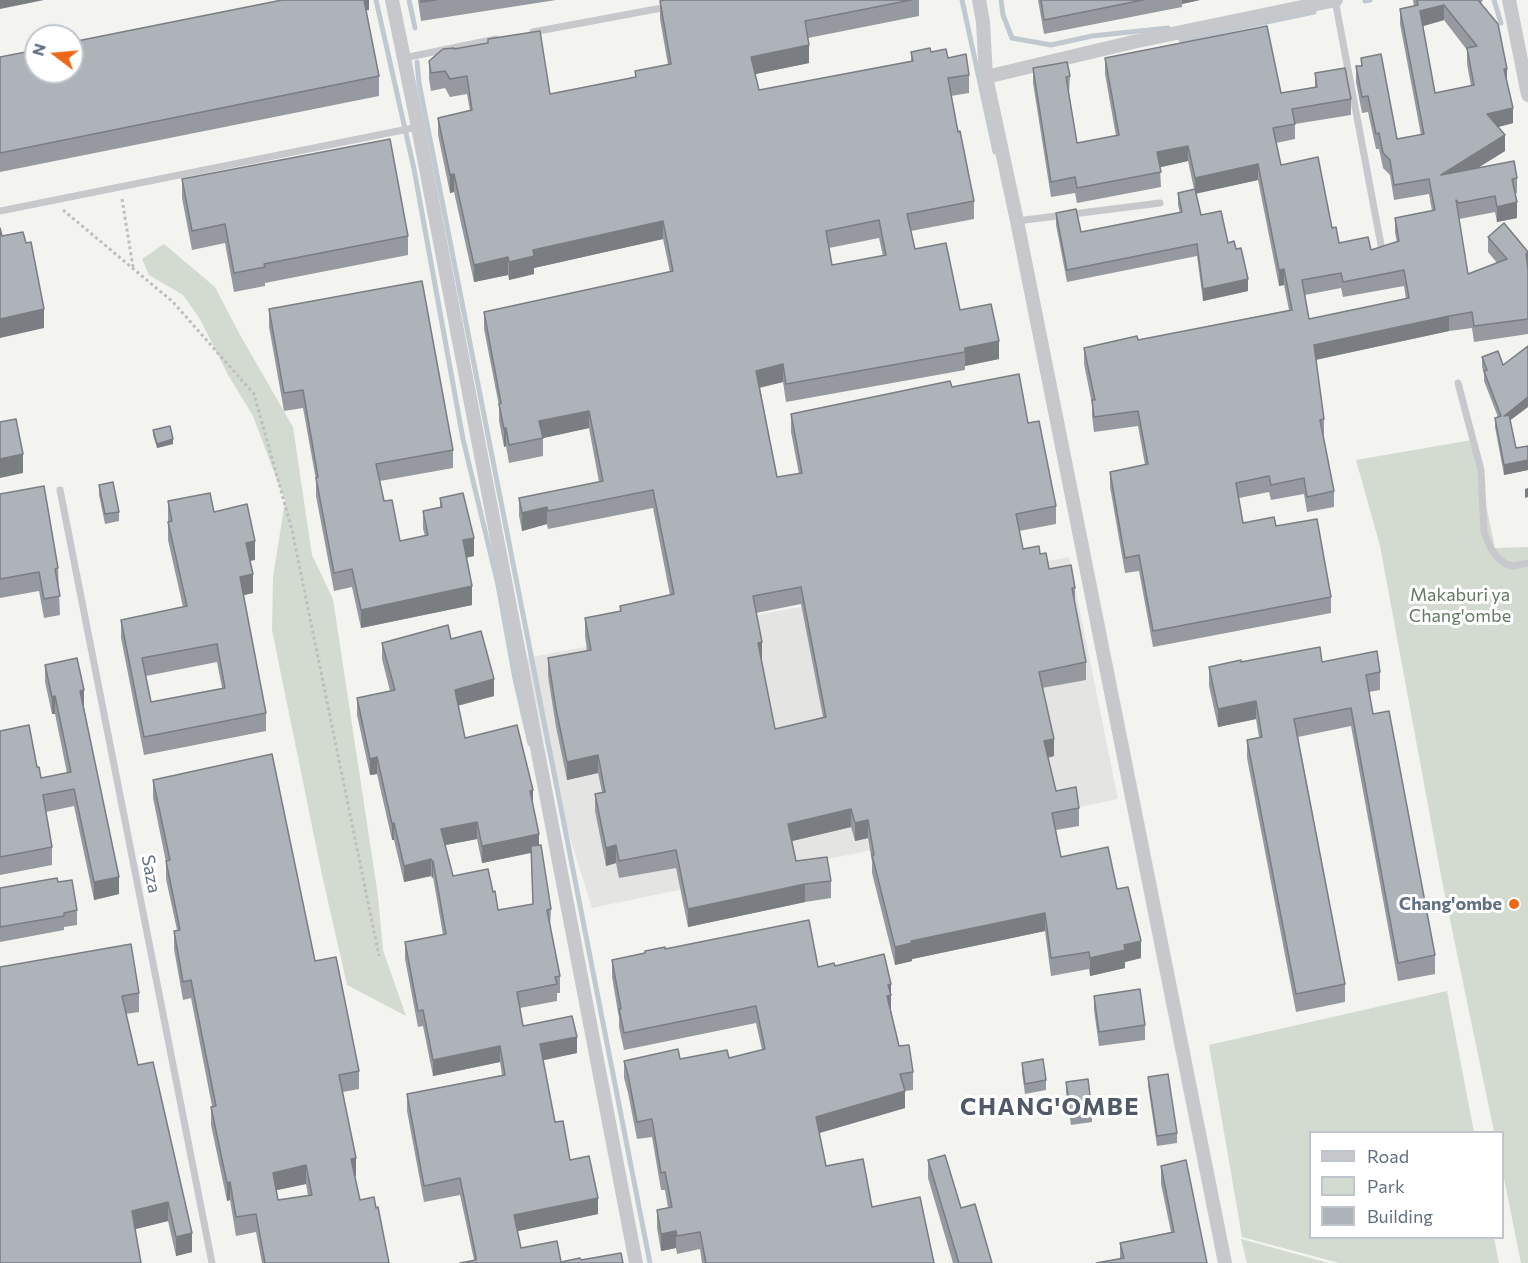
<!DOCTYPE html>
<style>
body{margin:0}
#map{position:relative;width:1528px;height:1263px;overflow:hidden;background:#f3f4ef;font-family:Commissioner,sans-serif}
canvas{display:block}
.legend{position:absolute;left:1309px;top:1131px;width:195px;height:108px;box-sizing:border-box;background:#fff;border:2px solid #c0c5cd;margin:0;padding:8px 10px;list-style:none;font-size:18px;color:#616f82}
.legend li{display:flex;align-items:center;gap:12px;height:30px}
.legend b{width:30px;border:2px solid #c0c5cd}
.north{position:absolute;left:24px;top:24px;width:60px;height:60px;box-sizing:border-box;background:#fff;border:2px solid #c0c5cd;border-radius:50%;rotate:286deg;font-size:16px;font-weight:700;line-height:24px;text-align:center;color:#616f82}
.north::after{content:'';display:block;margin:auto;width:21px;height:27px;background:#ed6816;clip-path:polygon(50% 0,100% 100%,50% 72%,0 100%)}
</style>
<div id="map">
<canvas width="1528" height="1263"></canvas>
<ul class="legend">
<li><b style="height:8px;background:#c6c8cc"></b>Road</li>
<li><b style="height:16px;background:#d3dbd0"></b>Park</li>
<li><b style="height:16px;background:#aeb3ba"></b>Building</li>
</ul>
<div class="north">N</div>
</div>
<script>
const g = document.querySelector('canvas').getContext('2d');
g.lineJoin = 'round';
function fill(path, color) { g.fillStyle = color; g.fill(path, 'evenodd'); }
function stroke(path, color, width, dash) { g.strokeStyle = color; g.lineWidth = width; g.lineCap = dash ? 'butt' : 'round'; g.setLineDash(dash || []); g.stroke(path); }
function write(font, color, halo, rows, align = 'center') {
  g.font = font + ' Commissioner,sans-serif'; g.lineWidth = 6; g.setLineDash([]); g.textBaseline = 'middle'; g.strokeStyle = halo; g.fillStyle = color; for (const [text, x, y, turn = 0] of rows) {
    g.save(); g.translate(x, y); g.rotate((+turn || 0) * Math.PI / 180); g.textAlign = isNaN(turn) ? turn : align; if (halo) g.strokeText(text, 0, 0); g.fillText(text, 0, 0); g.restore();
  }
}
fill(new Path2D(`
 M1069 557 1118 799 592 908 555 790 526 658Z`), '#e4e4e3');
fill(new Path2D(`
 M164 244 215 287 239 333 293 427 312 555 333 599 378 896 383 950 406 1016 347 985 322 875 272 630 273 577 285 501 253 416 228 375 200 319 183 295 149 275 142 259Z
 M1472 440 1495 548 1528 547V1263H1521L1503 1173 1502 1132H1494L1442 881 1380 546 1356 460Z
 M1447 991 1474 1132H1310V1238H1494L1499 1263H1339L1242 1237 1209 1045Z
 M1241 1239 1329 1263H1247Z`), '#d3dbd0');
stroke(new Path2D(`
 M376 0 414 169 463 439 498 585 515 679 530 744
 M409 0 415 28
 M962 0 995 152
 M1001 0 1003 15 1012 38 1051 45 1092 36 1168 28
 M1494 0 1501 23
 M1365 1 1370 0
 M1181 40 1314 12
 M417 62 419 83 650 1263`), '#c0c9d0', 5);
stroke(new Path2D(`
 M122 199 133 267
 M63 210 173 302 254 394 292 530 379 956`), '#bdbec0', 3, [3, 3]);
stroke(new Path2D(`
 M1335 0 1381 245
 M533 32 667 7
 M404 58 496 39
 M0 211 418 127
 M1017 221 1160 203
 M1458 383 1481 470 1484 532 1491 549 1498 558 1506 564 1514 566 1528 563
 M60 490 212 1263`), '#c6c8cc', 7);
stroke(new Path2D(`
 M392 0 418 127 636 1263
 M979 0 983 22 986 77 1017 221 1225 1263
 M1509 0 1528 95
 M986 77 1133 42 1336 0`), '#c6c8cc', 14);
fill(new Path2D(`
 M369 0V10H366L379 76V96L0 172V57Z
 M418 0H556L421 21Z
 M664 0H919V16L808 38 809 63 755 74 759 90 911 61V52H931L948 58 969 75V93L951 96 958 132 974 201V219L911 231 915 249 960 310 999 359 965 366V370L786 402 783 382 760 388 777 477 799 474 791 432V414L952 387 1028 423 1056 506V524L1019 531 1023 549 1040 554 1049 569 1075 588V605L1086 662V680L1042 688 1054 756 1048 758 1056 791 1079 808V826L1056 830 1061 857 1117 889 1141 958 1125 962V968L1090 976 1089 969 1051 976 1045 931 912 959V961L895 965 872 873V862L868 838 855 841 851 827 792 841 796 861 831 881V898L805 902 688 927 676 868 619 878 616 863 606 866 595 811V794L602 792 598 773 567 780 556 727 548 676V658L587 651 585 636V618L620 611V606L670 595 653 508 548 529 547 524 522 531 519 516V498L599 482 589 428 543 438V456L509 463 506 446 504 447 499 421V406L484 329V312L670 272 663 239 534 268V274L509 280 508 275 474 282 454 192 450 193 438 135V118L470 111 467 94 450 97 445 88 431 91 429 79V61L454 49 488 43V39L550 94 635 77V71L668 65 660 19V1ZM879 238 883 256 832 265 829 248ZM801 604 823 717 775 729 761 660H762L756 613Z
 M1038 0H1200L1182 4V7L1044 34Z
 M1413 0H1483L1481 3 1507 82 1513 123 1498 127 1505 151 1478 168 1517 178V193L1515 194 1517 218 1497 222 1495 212 1459 219 1468 274 1497 263 1488 252V237L1528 267V334L1474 342 1472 328 1449 331 1316 360 1324 419V435H1323L1334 491V507L1307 512 1304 494 1271 500 1269 492 1239 498 1243 523 1276 526 1331 597V613L1153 647 1139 571 1125 573 1110 487V472L1145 465 1138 426 1094 432 1092 416V404L1084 364V348L1138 340 1289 310 1284 285 1279 286 1258 180 1196 193 1201 215 1228 243 1248 291 1203 301 1197 256 1067 282 1056 225V213L1081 232 1180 213 1178 205V193L1194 189 1188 161 1160 167 1161 187 1077 203 1075 193 1051 197 1033 83V68L1070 76 1069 92 1077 143 1116 136 1105 74V58L1281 93 1315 87V73L1351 99V115L1295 124V139L1276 143 1281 165 1332 228 1339 243 1371 250 1397 242 1395 233V218L1432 211 1429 194 1394 200 1390 175 1383 168 1379 149H1376L1368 112 1362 113 1356 82V66H1361V58L1397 139 1421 135 1400 24V9L1414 6ZM1444 20 1467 50V64L1471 86 1435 93 1423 26ZM1404 286 1406 299 1309 319 1305 295 1341 288 1343 297Z
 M182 179 408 236V255L265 283V286L234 292 225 243 192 250 182 198Z
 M269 309 453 450V468L380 481 384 501 400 541 425 536 423 529V511L440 507V498L474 556 466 558 472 605 361 628 352 587 334 591 316 496V480L303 408 284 411 269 327Z
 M1482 357 1510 421 1516 448 1528 446V470L1504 475 1495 427V418L1498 417 1484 381V374L1482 367Z
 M153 430 173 444 157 448 153 435Z
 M99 485 119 512V521L105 524 99 495Z
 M0 494 58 568 60 615 44 618 39 591 0 598Z
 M168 501 214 512 255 560 250 561 253 593 243 595 266 713V731L144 755 121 638V620L183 607 168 540ZM217 662 222 688 151 702 146 676Z
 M448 625 451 639 481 631 494 679V696L458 706 465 738 517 725 533 790V805L539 834V845H541L551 909 550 926 560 976V993H557V1001L520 1008 523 1026 572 1016 577 1037V1053L543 1060 555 1122 563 1121 570 1160 589 1156 598 1198V1214L517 1231 521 1248 557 1241 561 1262 580 1258 581 1260 621 1253 623 1263H460L474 1260 460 1195 424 1202 407 1111V1094L502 1075 500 1062 433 1076 423 1026 418 1027 405 959V942L443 935 433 877 432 878 431 876 404 882 394 840H392L377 774 370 775 357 715V698L390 691 382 659V643ZM477 839 482 863 531 853 533 904 498 910 495 891 493 892 488 869 453 876 445 845Z
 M1241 662H1322L1380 672V690L1369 692 1373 714 1435 955V974L1398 981 1351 726 1298 737 1345 984V1002L1296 1012 1247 758V740L1259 737 1256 719 1218 727 1209 686V667Z
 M45 665 84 707 119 894 94 900 74 806 46 812 52 847V865L0 875V731L41 778 67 773 55 714H52L45 682Z
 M153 780 315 961 359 1071V1089L343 1092 356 1176H355L360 1200 376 1208 389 1263H262L256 1232 236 1236 230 1200 227 1201 211 1125V1107L212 1106 191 998 183 1000 174 949V931L177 930 166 879V862L153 798ZM306 1184 308 1196 278 1200 276 1190Z
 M58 882 77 910V925L64 927V930L0 942V888Z
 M665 949 818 967 835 966 891 1001V1010L899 1046 913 1072V1090L905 1091V1108L819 1133 826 1166 934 1263H702L700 1249 677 1254 676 1248 661 1251 657 1228V1210L668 1208 665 1190H661L652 1137 637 1139 628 1093 624 1078V1061L729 1058 762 1050 756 1023 624 1050 619 1027V1018L612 977V960Z
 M0 967 139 993V1012L126 1014 138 1065 192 1252 176 1256 168 1221 135 1229Z
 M1094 996 1145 1025V1040L1099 1046 1094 1010Z
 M1022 1063 1046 1080V1090L1025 1094 1022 1073Z
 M1148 1077 1177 1133V1143L1157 1146 1148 1086Z
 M1066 1082 1092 1112V1122L1071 1125 1066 1092Z
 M928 1160 961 1208 992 1263H953L928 1178Z
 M1161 1166 1207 1263 1120 1259V1243L1171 1232 1161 1184Z`), '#969aa0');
fill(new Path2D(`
 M0 0H44L0 9Z
 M363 0H369V10L363 11Z
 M1182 0H1200L1182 4Z
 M1444 5V20L1420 27V11Z
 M809 45V63L751 75V57Z
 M1504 69H1507V84Z
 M1513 108V123L1487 130V114Z
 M1505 135V151L1441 190V175Z
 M1188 146V161L1157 168V152Z
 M1258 164V180L1195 194V178Z
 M454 174V192L450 193V175Z
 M1517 202V218L1497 222V207Z
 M663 221V239L534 268V274L509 280V262L533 250Z
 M1528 252V267L1526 254Z
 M508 257V275L474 282V265Z
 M1284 269V285L1279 286V270Z
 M1248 279V291L1203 301V289Z
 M44 309V328L0 338V319Z
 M1449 316V331L1314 360V345Z
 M999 341V359L965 366V348Z
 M783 364V382L756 388V371Z
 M1528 397V407L1504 425V416Z
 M589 411V428L539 439V421Z
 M506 428V446L504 447V429Z
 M173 439V444L157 448V444Z
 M23 454V473L0 478V459Z
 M1528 460V470L1504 475V465Z
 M1528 488V497L1525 498V489Z
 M547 507V524L522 531V513Z
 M474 538V556L463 558V540Z
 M255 541V560L246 561V543Z
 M253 574V593L240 596V577Z
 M472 586V605L361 628V610Z
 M762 642V660L758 661V643Z
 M494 679V696L455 706V690Z
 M84 690V707L80 708V691Z
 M55 696V714H52V697Z
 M1256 701V719L1218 727V709Z
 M1054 739V756L1044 758V741Z
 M598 755V773L567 780V762Z
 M377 757V774L370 775V759Z
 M533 790V807L530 791Z
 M851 809V827L788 842V824Z
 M868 820V838L855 841V823Z
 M477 822V839L441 846V829Z
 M394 823V840H392V824Z
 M539 834V851L482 863V846Z
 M616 845V863L606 866V848Z
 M431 859V876L404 882V866Z
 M432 861H433V877L432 878Z
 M119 877V894L94 900V882Z
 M805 884V902L688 927V909Z
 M1045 913V931L912 959V961L895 965V947L911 941Z
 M1141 941V958L1125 962V968L1090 976V958L1124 945Z
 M891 984V1012L887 996 888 985Z
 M577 1037V1053L540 1061V1044Z
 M500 1046V1062L433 1076V1060Z
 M905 1091V1108L816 1134V1117Z
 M356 1158V1176L351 1177V1159Z
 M306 1165V1184L273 1191V1173Z
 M230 1182V1200L227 1201V1183Z
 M598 1198V1214L514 1232V1215Z
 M168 1202V1221L132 1230V1211Z
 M676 1231V1248L661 1251V1234Z
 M192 1233V1252L176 1256V1237Z`), '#7a7d82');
const building = new Path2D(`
 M282 0H364L379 76 0 153V57L36 50V72H72V42Z
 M421 0H436L421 2Z
 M664 0H911L805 21 809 45 751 57 759 90 913 61 911 52 930 48 931 52 946 49 948 58 966 54 969 75 948 78 958 132 960 131 974 201 907 214 915 249 946 243 960 310 991 304 999 341 965 348V352L786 384 783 364 756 371 777 477 802 473 791 414 950 381 952 387 1019 374 1028 423 1039 421 1056 506 1016 514 1023 549 1039 546 1040 554 1046 553 1049 569 1071 565 1075 588H1072L1086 662 1039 672 1054 739 1044 741 1056 791 1076 787 1079 808 1052 813 1061 857 1108 847 1117 889 1128 887 1141 941 1124 945 1125 950 1090 958 1089 952 1051 958 1045 913 911 941 912 943 895 947 872 855H874L868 820 855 823 851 809 788 824 796 861 827 857 831 881 805 884 688 909 676 850 619 861 616 845 606 848 595 794 605 792 598 755 567 762 556 709 548 658 591 650 585 618 621 611 620 606 674 594 653 490 548 511 547 507 522 513 519 498 603 481 589 411 539 421 543 438 509 445 506 428 504 429 499 404 501 403 484 312 673 271 663 221 533 250 534 256 509 262 508 257 474 265 454 174 450 175 438 118 472 110 467 76 450 79 445 71 431 73 429 61 443 49 454 48V49L488 43V39L540 31 550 94 636 77 635 71 671 64 660 1ZM879 220 886 255 832 265 826 231ZM801 587 826 717 775 729 758 643 762 642 753 596Z
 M1041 0H1143L1044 20Z
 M1417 0H1478L1498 24 1507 69H1504L1513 108 1487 114 1505 135 1441 175 1514 161 1517 178 1512 179 1517 202 1497 207 1495 196 1459 203 1456 200 1468 274 1507 259 1488 237 1504 223 1528 252 1526 254 1528 270V319L1474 326 1472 312 1449 316 1314 345 1324 419 1320 420 1334 491 1307 497 1304 478 1271 485 1269 476 1236 483 1243 523 1274 517 1276 526 1317 519 1331 597 1153 631 1139 555 1125 558 1110 472 1148 464 1138 411 1094 417 1092 400H1095L1084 348 1137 336 1138 340 1292 310 1284 269 1279 270 1258 164 1195 178 1188 146 1157 152 1161 172 1077 188 1075 177 1051 182 1033 68 1067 62 1070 76 1066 77 1077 143 1119 135 1105 58 1267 26 1281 93 1317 87 1315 73 1345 68 1351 99 1292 109 1295 124 1273 128 1281 165 1318 157 1332 228 1336 227 1339 243 1368 237 1371 250 1399 241 1395 218 1435 210 1429 179 1394 185 1390 160 1383 153 1379 133 1376 134 1368 96 1362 97 1356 66H1362L1361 58 1381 54 1397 139 1424 134 1400 9 1418 5ZM1444 5 1477 46 1467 48 1474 85 1435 93 1420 11ZM1404 270 1409 298 1309 319 1302 280 1341 273 1343 282Z
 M390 139 408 236 264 264 265 267 234 273 225 224 192 231 182 179Z
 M1195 189 1201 215 1221 211 1228 243 1234 241 1236 249 1241 248 1248 279 1203 289 1197 244 1067 270 1056 213 1076 209 1081 232 1182 212 1178 193Z
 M0 228 2 236 23 232 26 243 31 242 44 309 0 319Z
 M422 281 453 450 376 464 384 501 392 500 400 541 428 535 423 511 442 507 440 498 463 493 474 538 463 540 472 586 361 610 352 569 334 573 316 478 318 477 303 390 284 393 269 309Z
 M1528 346V397L1504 416 1509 415 1516 448 1528 446V460L1504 465 1495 418 1501 416 1484 371 1487 370 1482 357 1498 351 1503 365Z
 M16 419 23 454 0 459V422Z
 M170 426 173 439 157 444 153 430Z
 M113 482 119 512 105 514 99 485Z
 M44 486 58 568 55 569 60 596 44 599 39 572 0 579V494Z
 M210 493 214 512 247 504 255 541 246 543 253 574 240 577 266 713 144 737 121 620 187 606 168 522 172 521 168 501ZM217 644 225 688 151 702 142 658Z
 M448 625 451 639 481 631 494 679 455 690 465 738 517 725 533 790 530 791 539 834 482 846 477 822 441 829 453 876 488 869 493 892 495 891 498 910 533 904 531 846 541 845 551 909 547 910 560 976 555 977 557 984 517 992 523 1026 572 1016 577 1037 540 1044 555 1122 563 1121 570 1160 589 1156 598 1198 514 1215 521 1248 557 1241 561 1262 580 1258 581 1260 621 1253 623 1263H460L476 1260V1257L460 1178 424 1186 407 1094 505 1075 500 1046 433 1060 423 1010 418 1011 405 942 446 934 433 861H432L431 859 404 866 394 823 392 824 377 757 370 759 357 698 395 690 382 643Z
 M1320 647 1322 662 1377 651 1380 672 1366 675 1373 714 1389 711 1435 955 1398 963 1351 708 1294 719 1345 984 1296 994 1247 740 1262 737 1256 701 1218 709 1209 667 1241 660V662Z
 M77 658 84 690 80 691 119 877 94 882 74 789 43 795 52 847 0 857V731L29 725 37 767H39L41 778 71 772 55 696 52 697 45 665Z
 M272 754 315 961 336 957 359 1071 339 1075 356 1158 351 1159 360 1200 374 1197 376 1208 378 1207 389 1263H265L256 1214 236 1217 230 1182 227 1183 211 1107 216 1106 191 980 183 982 174 931 180 930 166 861 170 860 153 780ZM306 1165 312 1195 278 1200 273 1173Z
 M57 878 58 882 72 880 77 910 64 913V916L0 927V888Z
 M809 920 818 967 834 963 835 966 884 954 891 984 888 985 891 995 887 996 899 1046 909 1045 913 1072 900 1074 905 1091 816 1117 826 1166 863 1159 872 1207 920 1197 934 1263H706L700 1232 677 1236 676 1231 661 1234 657 1210 672 1207 665 1172 661 1173 652 1119 637 1122 628 1075 624 1061 678 1049 680 1059 727 1050 729 1058 765 1049 756 1006 624 1033 619 1009H621L612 960 645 953V951L665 947V949L690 944Z
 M131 944 139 993 122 996 138 1065 153 1062 192 1233 176 1237 168 1202 132 1211 141 1263H0V967Z
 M1140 989 1145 1025 1099 1032 1094 996Z
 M1043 1059 1046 1080 1025 1084 1022 1063Z
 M1168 1074 1177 1133 1157 1136 1148 1077Z
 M1088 1079 1092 1112 1071 1115 1066 1082Z
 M945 1155 961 1208 975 1204 992 1263H959L928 1160Z
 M1186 1160 1207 1263H1096L1124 1258 1120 1243 1174 1232 1161 1166Z`);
fill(building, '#aeb3ba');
stroke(building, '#7a7d82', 1.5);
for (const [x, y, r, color] of [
 [1514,904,6,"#ed6816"]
]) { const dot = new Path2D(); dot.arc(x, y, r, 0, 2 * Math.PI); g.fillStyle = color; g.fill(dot); stroke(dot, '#fff', 2); }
write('18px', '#627960', '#fff', [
 ["Makaburi ya",1460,595],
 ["Chang'ombe",1460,616]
]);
write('18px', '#616f82', '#fff', [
 ["Saza",151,874,79]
]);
write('bold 18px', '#616f82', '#fff', [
 ["Chang'ombe",1502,904]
], 'right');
g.letterSpacing = '1.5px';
write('bold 24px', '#4f5967', '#fff', [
 ["CHANG'OMBE",1050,1107]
]);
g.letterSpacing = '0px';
</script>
